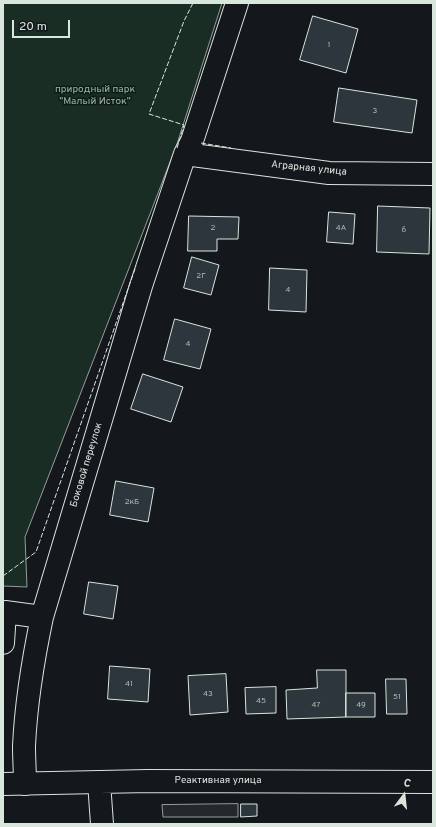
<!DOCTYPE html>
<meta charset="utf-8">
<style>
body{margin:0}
#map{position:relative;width:436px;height:827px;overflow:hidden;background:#14181c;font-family:Overpass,sans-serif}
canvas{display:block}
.frame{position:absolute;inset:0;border:4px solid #d8e6dc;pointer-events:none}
.north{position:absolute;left:384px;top:775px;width:40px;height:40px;-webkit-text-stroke:3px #14181c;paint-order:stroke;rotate:15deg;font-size:11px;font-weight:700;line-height:16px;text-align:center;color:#d8e6dc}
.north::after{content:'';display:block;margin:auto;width:14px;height:18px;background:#d8e6dc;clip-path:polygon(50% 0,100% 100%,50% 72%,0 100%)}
.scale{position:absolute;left:12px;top:20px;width:58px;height:18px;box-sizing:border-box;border:2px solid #d8e6dc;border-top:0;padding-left:5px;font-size:12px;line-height:14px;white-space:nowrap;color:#d8e6dc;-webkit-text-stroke:3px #14181c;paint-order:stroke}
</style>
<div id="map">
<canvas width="436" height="827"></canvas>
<div class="frame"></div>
<div class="north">С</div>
<div class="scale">20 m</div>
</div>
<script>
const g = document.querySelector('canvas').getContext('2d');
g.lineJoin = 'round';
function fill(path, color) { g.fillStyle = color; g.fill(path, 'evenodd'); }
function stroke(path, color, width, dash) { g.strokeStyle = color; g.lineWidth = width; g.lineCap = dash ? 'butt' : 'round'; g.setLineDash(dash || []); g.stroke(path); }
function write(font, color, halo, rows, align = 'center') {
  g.font = font + ' Overpass,sans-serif'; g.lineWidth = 3; g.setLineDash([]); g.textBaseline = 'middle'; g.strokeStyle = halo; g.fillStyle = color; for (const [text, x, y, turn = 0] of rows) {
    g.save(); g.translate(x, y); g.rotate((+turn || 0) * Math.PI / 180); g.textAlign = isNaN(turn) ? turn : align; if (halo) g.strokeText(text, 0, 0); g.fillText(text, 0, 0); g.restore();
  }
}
const green = new Path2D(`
 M3 3H222L177 144 25 537 27 587 3 586Z`);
fill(green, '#1a2d24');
stroke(green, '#939e99', 1);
const parking = new Path2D(`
 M238 804V817H163L162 805Z`);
fill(parking, '#24282b');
stroke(parking, '#939e99', 1);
const building = new Path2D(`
 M313 16 358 29 346 73 300 60Z
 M339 88 417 100 412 133 334 122Z
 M378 206 430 208 429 254 377 252Z
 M329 212 355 214 353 244 327 242Z
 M189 216 239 217 238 239H217V251H188Z
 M192 257 219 265 211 295 184 288Z
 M270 268 307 270 306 312 269 310Z
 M175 319 211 329 200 369 164 360Z
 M143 374 183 387 171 422 131 409Z
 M116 481 154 488 148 522 110 515Z
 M89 582 118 586 113 619 84 614Z
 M110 666 150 669 148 702 108 699Z
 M317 670H346V717L287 719 286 690 317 688Z
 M226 674 228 712 190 715 188 676Z
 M386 679H406L407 714H387Z
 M276 687V713L246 714 245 688Z
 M346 693H375V717H346Z
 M241 804H257V816L241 817Z`);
fill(building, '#2c363c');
stroke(building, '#d8e6dc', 1);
const minor = new Path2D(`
 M185 154 329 173 433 174
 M3 643 5 612 42 617
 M25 784C25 771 24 759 24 746 26 703 33 660 42 617L141 286 185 154 192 141 237 3`);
const major = new Path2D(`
 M99 782 102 824
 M3 784 148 781 433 782`);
stroke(minor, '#d8e6dc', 24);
stroke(major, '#d8e6dc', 24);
stroke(minor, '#14181c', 22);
stroke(major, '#14181c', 22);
stroke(new Path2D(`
 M201 143 231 148
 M177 148 184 125 149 114 184 21 193 3
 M3 576 36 552 136 266`), '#d8e6dc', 1, [5, 2]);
write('8px', '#adbab4', null, [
 ["1",329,45],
 ["3",375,111],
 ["2",213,228],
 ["4А",341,228],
 ["6",404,230],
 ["2Г",201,276],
 ["4",288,290],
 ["4",188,344],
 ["2кБ",132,502],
 ["41",129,684],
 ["43",208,694],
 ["51",397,697],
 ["45",261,701],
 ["47",316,705],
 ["49",361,705]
]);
write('10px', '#8ac095', '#14181c', [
 ["природный парк",95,90],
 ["\"Малый Исток\"",95,102]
]);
write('10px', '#d8e6dc', '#14181c', [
 ["Аграрная улица",309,169,6],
 ["Боковой переулок",87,465,-73],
 ["Реактивная улица",218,781]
]);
</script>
